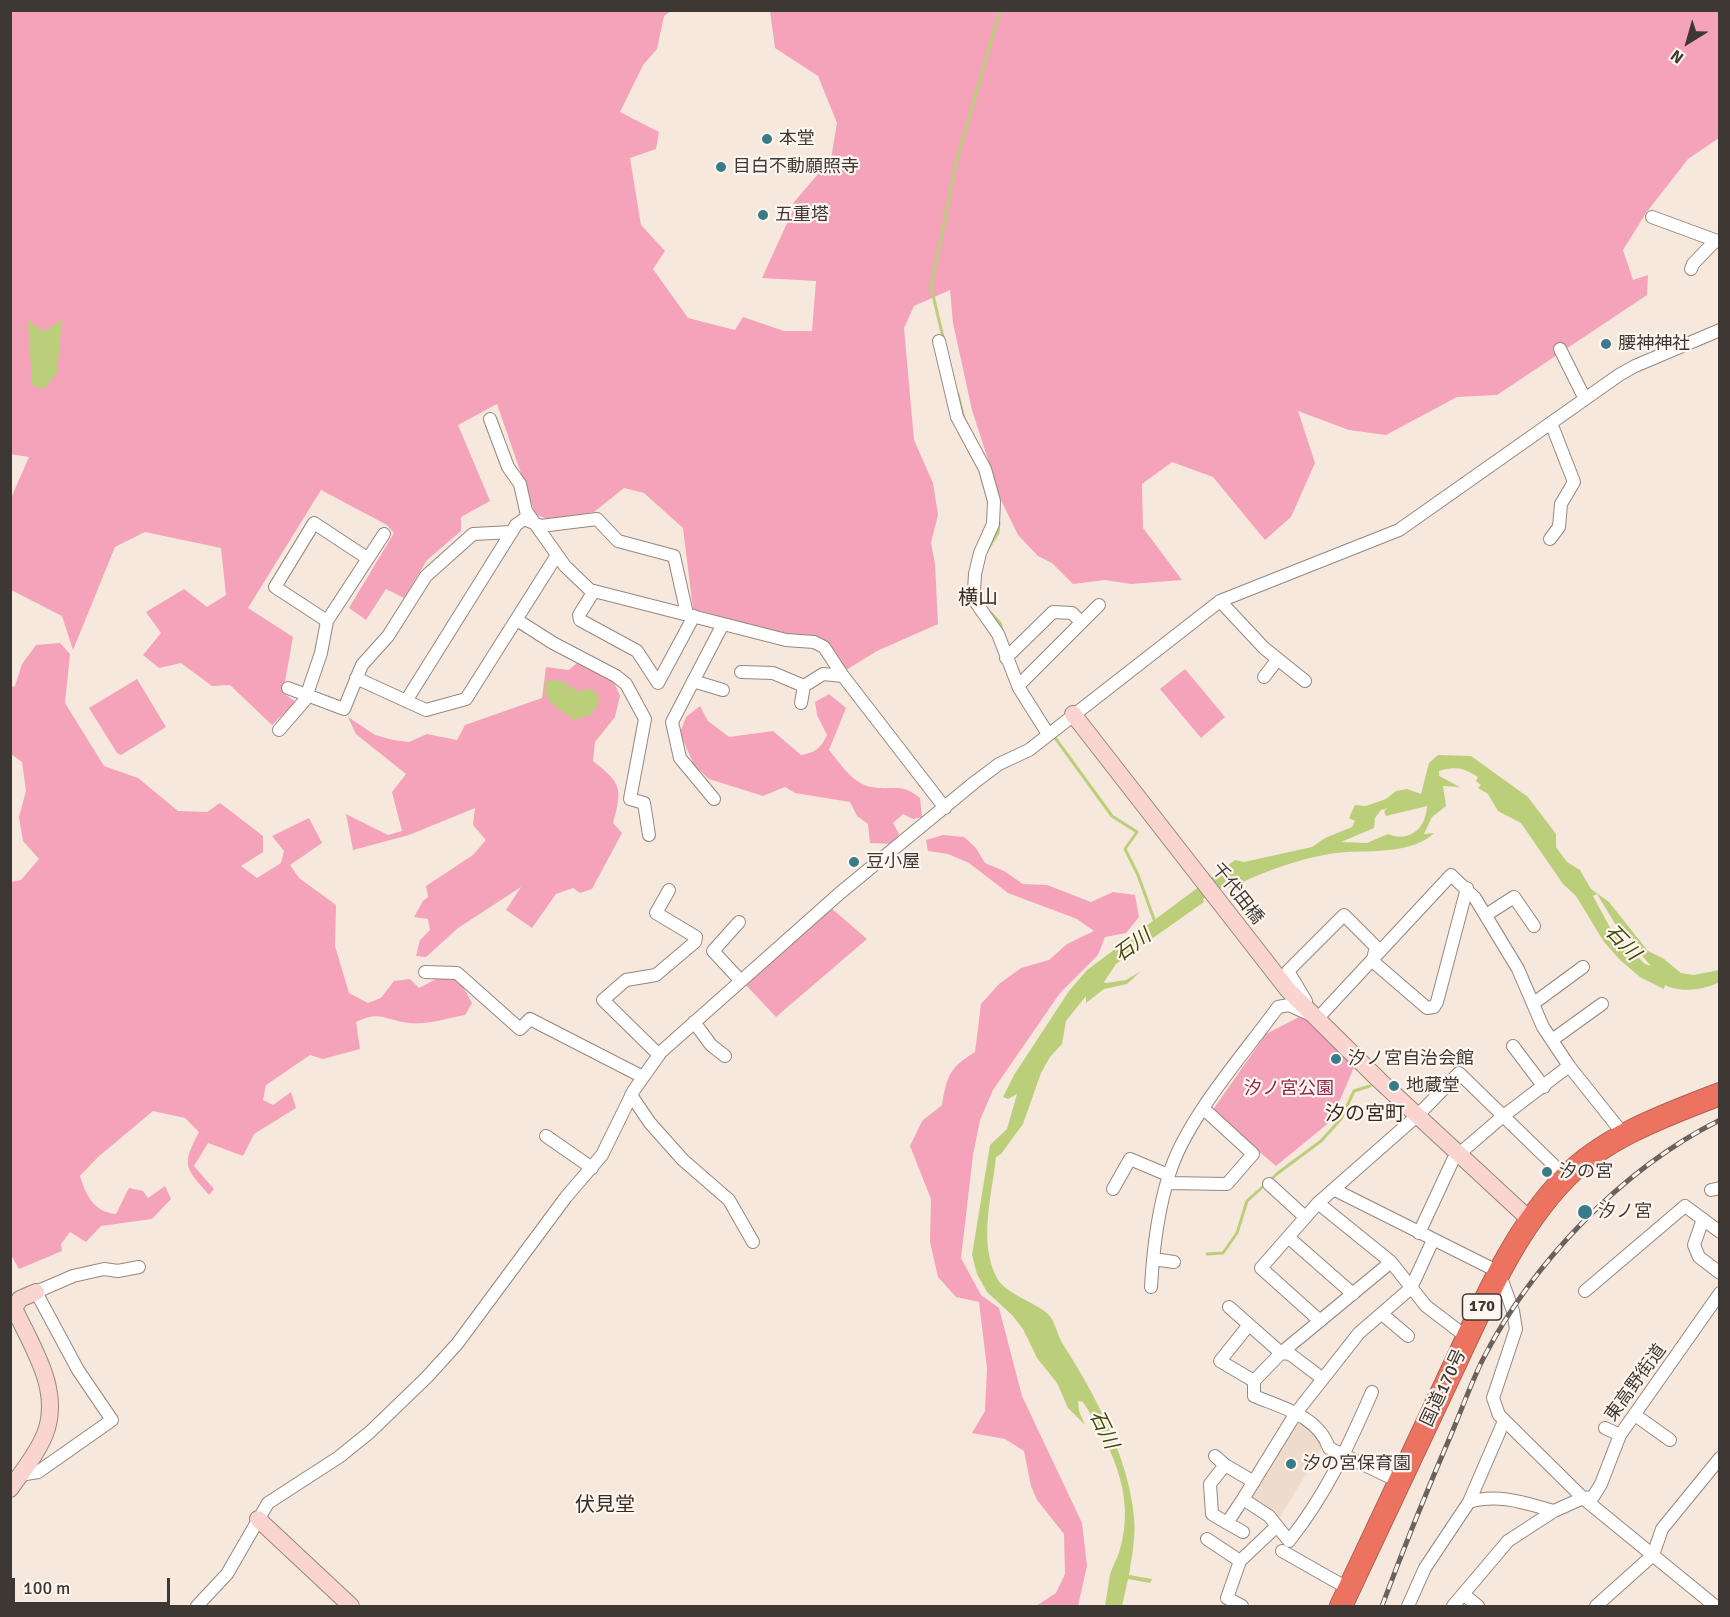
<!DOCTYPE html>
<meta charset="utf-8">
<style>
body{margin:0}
#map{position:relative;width:1730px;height:1617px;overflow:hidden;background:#f6e8dd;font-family:Signika,sans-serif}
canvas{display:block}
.frame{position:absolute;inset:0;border:12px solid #3e3834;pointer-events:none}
.north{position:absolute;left:1658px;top:12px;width:60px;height:60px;-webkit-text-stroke:4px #fff6f0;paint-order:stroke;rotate:217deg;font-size:16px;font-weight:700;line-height:24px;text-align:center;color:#3e3834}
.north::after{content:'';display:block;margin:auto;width:21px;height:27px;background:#3e3834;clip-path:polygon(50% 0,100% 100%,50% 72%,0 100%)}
.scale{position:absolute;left:12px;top:1578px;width:158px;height:27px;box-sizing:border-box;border:3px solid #3e3834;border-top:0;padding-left:8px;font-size:18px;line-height:21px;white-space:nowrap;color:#3e3834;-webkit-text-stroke:4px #fff6f0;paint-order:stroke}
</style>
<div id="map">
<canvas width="1730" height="1617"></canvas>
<div class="frame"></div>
<div class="north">N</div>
<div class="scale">100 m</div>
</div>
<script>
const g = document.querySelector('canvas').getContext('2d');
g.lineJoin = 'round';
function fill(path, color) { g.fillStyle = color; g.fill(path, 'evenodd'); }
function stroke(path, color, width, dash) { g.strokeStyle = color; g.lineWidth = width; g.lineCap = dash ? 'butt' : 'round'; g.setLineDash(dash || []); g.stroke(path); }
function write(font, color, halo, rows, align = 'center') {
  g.font = font + ' Signika,"Noto Sans JP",sans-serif'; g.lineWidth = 4.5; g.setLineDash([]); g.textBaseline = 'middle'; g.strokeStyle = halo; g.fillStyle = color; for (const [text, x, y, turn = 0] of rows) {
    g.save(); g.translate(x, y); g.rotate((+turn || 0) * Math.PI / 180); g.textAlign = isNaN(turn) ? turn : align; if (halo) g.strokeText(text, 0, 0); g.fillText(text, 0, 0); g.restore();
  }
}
fill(new Path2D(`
 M1302 1422 1319 1434 1323 1445 1279 1519 1255 1504 1251 1495 1293 1425Z`), '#eedbcb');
fill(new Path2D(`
 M10 11H671L664 16 657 49 643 65 620 112 659 132 656 149 630 158 641 225 665 251 653 269 688 318 735 330 743 317 784 331H812L816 281 762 278 793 210 794 202 831 159 837 123 818 76 775 48 770 11H1719V138L1688 159 1646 213 1623 250 1633 280 1648 275 1647 295 1497 395 1457 397 1386 435 1349 430 1298 411 1315 463 1291 517 1265 540 1213 477 1172 462 1142 484 1143 528 1182 580 1131 584 1105 580 1073 584 1052 563 1038 556 1018 535 1001 500 972 410 953 323 950 290 914 306 904 328 914 440 933 483 938 515 931 543 935 564 938 624 877 651 846 670 826 641 786 634 693 609 683 528 644 493 624 488 594 512 549 520 535 514 497 404 458 425 490 501 461 517V531L427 560 404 598 386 589 366 620 349 608 394 533 387 525 321 490 248 608 293 637 283 693 296 702 272 725 230 685 212 686 181 663 159 668 143 655 161 633 146 612 184 589 207 607 226 595 221 548 145 532 115 547 73 650 62 616 11 590V498L29 457 10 454Z
 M60 643 70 654 65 703 104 766 138 778 178 811 207 812 220 803 263 836V852L241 866 257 878 281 863 284 851 272 836 309 818 322 843 290 865 299 878 336 905 335 946 349 993 368 1003 381 998 394 981 410 979 419 988 440 977 458 978 472 1003 465 1015C448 1018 427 1025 410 1023 384 1020 381 1010 356 1022L360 1049 323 1059 310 1055 266 1085 263 1100 273 1105 291 1092 296 1108 254 1134 243 1156 208 1143 194 1166 214 1189 209 1195C185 1167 181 1166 199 1132L185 1118 153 1111 98 1157 80 1176C86 1196 94 1212 116 1214L129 1188 143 1191 148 1198 165 1186 171 1199 152 1219 101 1226 86 1242 70 1232 61 1244 62 1251 19 1269 11 1255V882L21 880 39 859 23 841 19 817 26 791 22 762 11 754V687L15 686 22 664 36 645Z
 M578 662 613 680 620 696 615 717 595 742 593 761C621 783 623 788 613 823L622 833 592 889 580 893 573 888 556 894 532 928 506 910 521 887 458 928 426 957 416 956 420 940 430 930 428 919 414 917 423 901 428 897 426 886 473 855 486 840 473 825 475 808 409 835 353 850 346 814 388 835 402 831 392 792 406 774 356 734 348 717 375 735 393 740 409 742 427 734 457 740 465 725 542 698 546 667 569 670Z
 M1185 669 1225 717 1201 738 1160 689Z
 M137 679 166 727 121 755 117 753 89 708Z
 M829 694 846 708 829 750C840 763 853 784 871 787 893 791 901 782 920 798L922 817 913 819 903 814 893 823 899 834 894 844 870 843 868 824 857 816 850 802 795 793 785 787 763 796 709 779 694 765 680 733 686 717 700 706 708 721 729 737 773 731 801 755C815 753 821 748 827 735L817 715 815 702Z
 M943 835 964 837 976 848 985 863 1004 871 1023 884 1047 885 1091 902 1113 892 1135 895 1139 917 1126 933 1105 937 1098 955 1060 993 993 1090 980 1120 973 1155 961 1258 981 1295 999 1308 1022 1396 1082 1523 1087 1566 1078 1606H1036L1056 1593 1065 1574 1064 1534 1037 1500 1031 1486 1024 1451 1005 1439 972 1433 985 1411 987 1368 979 1302 956 1297 938 1277 930 1242 931 1199 910 1146 922 1121 942 1105C947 1076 949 1068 975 1052L981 1004 999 984 1021 968 1049 960 1067 944 1094 931 1077 919 1008 893 969 863 948 854 928 851 926 840Z
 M830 907 867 939 776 1017 745 984Z
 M1303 1015 1355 1065 1331 1121 1276 1166 1212 1111 1266 1034Z`), '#f4a3bb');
fill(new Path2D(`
 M62 319 57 373 44 389 32 386 28 320 42 331 52 327Z
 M560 680 577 691 590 689 597 693 599 703 590 715 574 720C558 707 542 703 546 681Z
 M1438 755 1471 756 1528 797 1556 834V847L1567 862 1580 870 1591 889 1609 902 1648 951 1664 959 1681 973 1694 975 1719 970V982C1706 990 1679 993 1665 985L1664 989 1640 977 1621 961 1604 942 1576 896 1563 884 1521 823 1498 811 1488 794 1478 788 1481 785 1476 781 1478 777C1464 768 1455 766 1439 771V776L1460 787 1443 786 1446 806 1432 817 1424 834 1434 833C1415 853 1371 851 1346 852 1309 855 1271 869 1238 884L1235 887 1220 888 1203 899 1204 902 1116 964 1104 982 1106 983 1126 980 1141 971 1127 984 1104 989 1086 1003V996L1066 1021 1062 1044 1050 1057 1041 1073 1023 1124 1001 1154 996 1157C992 1195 978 1242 997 1278 1004 1293 1035 1302 1048 1314 1056 1322 1057 1336 1064 1346 1095 1394 1129 1459 1134 1517 1136 1536 1132 1556 1129 1575L1152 1579 1150 1583 1128 1579 1122 1606H1105C1107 1596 1108 1585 1110 1575 1112 1566 1118 1558 1120 1549 1136 1495 1111 1446 1083 1402L1078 1401 1079 1411 1085 1425 1068 1408 1057 1383 1037 1358 1023 1329 1012 1315 987 1292 977 1274 972 1255 990 1145 1007 1129 1017 1094 1008 1099 1003 1097 1014 1075 1069 991 1087 970 1235 860 1244 862 1312 847 1325 838 1352 827 1355 821 1349 818 1355 805 1366 806 1386 799 1396 791 1407 789 1421 794 1429 763ZM1427 806C1426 828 1410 843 1388 834L1367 843 1341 842 1374 828 1375 818 1381 810 1388 808 1384 811 1386 816ZM1597 894 1619 930 1651 966 1645 964 1613 933 1593 896Z`), '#bbcf7a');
stroke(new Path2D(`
 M944 341 931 287 957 159 1000 10
 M958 394 964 419
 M986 552 998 533 999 523
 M991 613 1000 623 1003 633
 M1053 735 1112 816 1137 832 1125 849 1138 875 1155 922
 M1207 1254 1223 1253 1237 1233 1247 1201 1278 1173 1321 1141 1341 1119 1354 1091 1370 1086`), '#bbcf7a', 3);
const street = new Path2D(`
 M1652 217 1720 242
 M1691 269 1693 264 1715 241
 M939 341 957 417 985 469 994 501 993 524 980 553 975 574 974 591 977 604 998 634 1019 688 1048 734
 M1560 349 1585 399
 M490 419 508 467 520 484 526 511 565 566 590 590 786 640 814 642 824 647 843 676 945 808
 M1550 539 1559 527 1561 504 1574 482 1551 423
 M594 591 579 615 580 620 637 651 658 683 694 616
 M1220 601 1264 648 1305 681
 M517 620 553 643 616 676 626 684 645 719 630 799 644 803 649 835
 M327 621 275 587 314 523 367 558
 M1006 658 1053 612 1072 613 1081 622
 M741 672 773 673 804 686 823 674 843 676
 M1264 677 1278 659
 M356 678 426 710 466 699 557 555
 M693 681 723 690
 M1018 686 1099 605
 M288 688 344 709 362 665 388 636 426 576 473 534 512 532
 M406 701 516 525 524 519 541 526 597 519 618 541 674 556 687 614
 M801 703 804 686
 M279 730 305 700 321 653 327 621 384 534
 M714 799 680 758 672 722 723 624
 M1486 915 1514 897 1534 926
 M739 922 713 951 740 980
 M425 972 457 973 520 1029 530 1019 643 1077
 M1306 1001 1288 971 1344 915 1376 947 1373 959 1377 965 1427 1008 1434 1007 1437 1002 1467 888
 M1534 1003 1583 967
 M694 1022 711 1045 725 1056
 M1552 1040 1602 1004
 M1513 1046 1544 1087
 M659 1055 603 1000 626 980 656 975 695 942 696 937 656 913 669 890
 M631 1095 650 1123 683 1160 729 1200 753 1242
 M546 1136 592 1168
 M1167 1183 1227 1184 1253 1154 1204 1109
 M1269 1184 1305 1217
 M1113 1189 1130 1159 1168 1175
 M1335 1190 1499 1272 1513 1311 1516 1329 1493 1398 1499 1415 1583 1498 1715 1606
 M1711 1190 1720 1188
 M1318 1203 1391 1262 1426 1306 1468 1338
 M1703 1219 1694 1245 1699 1257 1720 1273
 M1419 1233 1453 1160 1459 1154 1502 1117 1569 1066
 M1288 1237 1353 1294
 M1153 1259 1174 1262
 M1391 1262 1281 1353 1254 1381V1396C1283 1408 1318 1416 1329 1448L1400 1482
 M1151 1287C1153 1251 1158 1210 1169 1175 1185 1120 1244 1054 1278 1007L1289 1005 1318 1018 1451 875 1475 898 1518 969 1543 1027 1569 1066 1624 1135
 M1585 1291 1685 1206 1720 1232
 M1229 1307 1281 1353 1290 1354 1323 1379
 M1382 1314 1408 1336
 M1320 1321 1261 1268 1318 1203 1418 1115 1459 1073 1566 1177
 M1248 1326 1220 1361 1254 1381
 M1635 1415 1670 1440
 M1605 1428 1620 1435
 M1215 1456 1225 1465 1210 1484 1212 1514 1227 1523
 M1225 1465 1254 1482
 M20 1475 38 1472 112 1420 78 1370 36 1292 73 1276 104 1269 118 1271 139 1267
 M1243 1499 1227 1523 1243 1532
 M1469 1502C1498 1493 1525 1503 1554 1511
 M1277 1526 1289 1541C1325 1496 1349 1445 1372 1392
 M1207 1539 1240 1561
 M1282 1551 1349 1589
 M1463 1594 1478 1606
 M197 1606 227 1574 268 1503 339 1457 370 1432 427 1377 457 1344 566 1197 602 1155 634 1090 661 1052 840 893 975 782 999 764 1029 750 1220 601 1399 530 1619 375 1635 366 1720 330
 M1242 1606 1227 1598 1240 1561 1277 1526 1269 1516 1243 1499 1296 1413 1359 1333 1411 1288 1433 1240
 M1408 1606 1425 1568 1469 1502 1504 1421
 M1453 1606 1508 1541 1554 1511 1583 1498 1593 1497 1601 1484 1620 1435 1720 1293
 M1596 1606 1653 1555 1662 1529 1720 1458`);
const secondary = new Path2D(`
 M1073 714 1288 990 1379 1080 1529 1219
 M10 1489C22 1472 37 1454 45 1434 62 1390 32 1347 14 1308L20 1299 36 1292
 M258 1519 351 1606`);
const highway = new Path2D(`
 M1341 1606C1376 1531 1412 1456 1447 1381 1481 1310 1510 1235 1565 1178 1606 1136 1666 1115 1720 1094`);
stroke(street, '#94887e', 14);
stroke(secondary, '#94887e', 18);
stroke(highway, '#b05e51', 24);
stroke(street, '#fff', 12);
stroke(secondary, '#fad5d0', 16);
stroke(highway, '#ed7361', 22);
const rail = new Path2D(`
 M1382 1606C1404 1547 1428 1488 1453 1430 1463 1406 1472 1381 1483 1359 1533 1262 1622 1169 1720 1120`);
stroke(rail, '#6a625d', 5);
stroke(rail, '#fff6f0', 3, [9]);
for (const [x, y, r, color] of [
 [767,139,6,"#377d89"],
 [721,167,6,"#377d89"],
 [763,215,6,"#377d89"],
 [1606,344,6,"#377d89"],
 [854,862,6,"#377d89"],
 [1336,1059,6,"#377d89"],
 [1394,1086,6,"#377d89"],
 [1547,1172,6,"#377d89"],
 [1585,1212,8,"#377d89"],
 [1291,1464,6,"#377d89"]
]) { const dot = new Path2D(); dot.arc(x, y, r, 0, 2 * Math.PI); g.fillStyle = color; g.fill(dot); stroke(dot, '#fff6f0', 2); }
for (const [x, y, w] of [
 [1482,1307,39]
]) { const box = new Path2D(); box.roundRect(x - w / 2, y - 13, w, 26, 4.5); g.fillStyle = '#fff6f0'; g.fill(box); stroke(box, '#3e3834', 1.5); }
write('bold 16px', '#3e3834', null, [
 ["170",1482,1307]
]);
write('18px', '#3e3834', '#fff6f0', [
 ["本堂",779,139],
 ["目白不動願照寺",733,167],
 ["五重塔",775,215],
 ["腰神神社",1618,344],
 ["豆小屋",866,862],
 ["汐ノ宮自治会館",1348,1059],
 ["地蔵堂",1406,1086],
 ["汐の宮",1559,1172],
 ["汐ノ宮",1598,1212],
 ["汐の宮保育園",1303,1464]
], 'left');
write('18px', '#3e3834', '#fff6f0', [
 ["千代田橋",1237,894,52],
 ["東高野街道",1636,1383,-54],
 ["国道170号",1444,1388,-65]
]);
write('18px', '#8c254f', '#fff6f0', [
 ["汐ノ宮公園",1289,1089]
]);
write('20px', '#352b23', '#fff6f0', [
 ["横山",978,599],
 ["汐の宮町",1365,1115],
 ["伏見堂",605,1506]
]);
write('italic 20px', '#3f4a0a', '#fff6f0', [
 ["石川",1622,943,46],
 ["石川",1133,946,-36],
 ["石川",1103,1430,64]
]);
</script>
